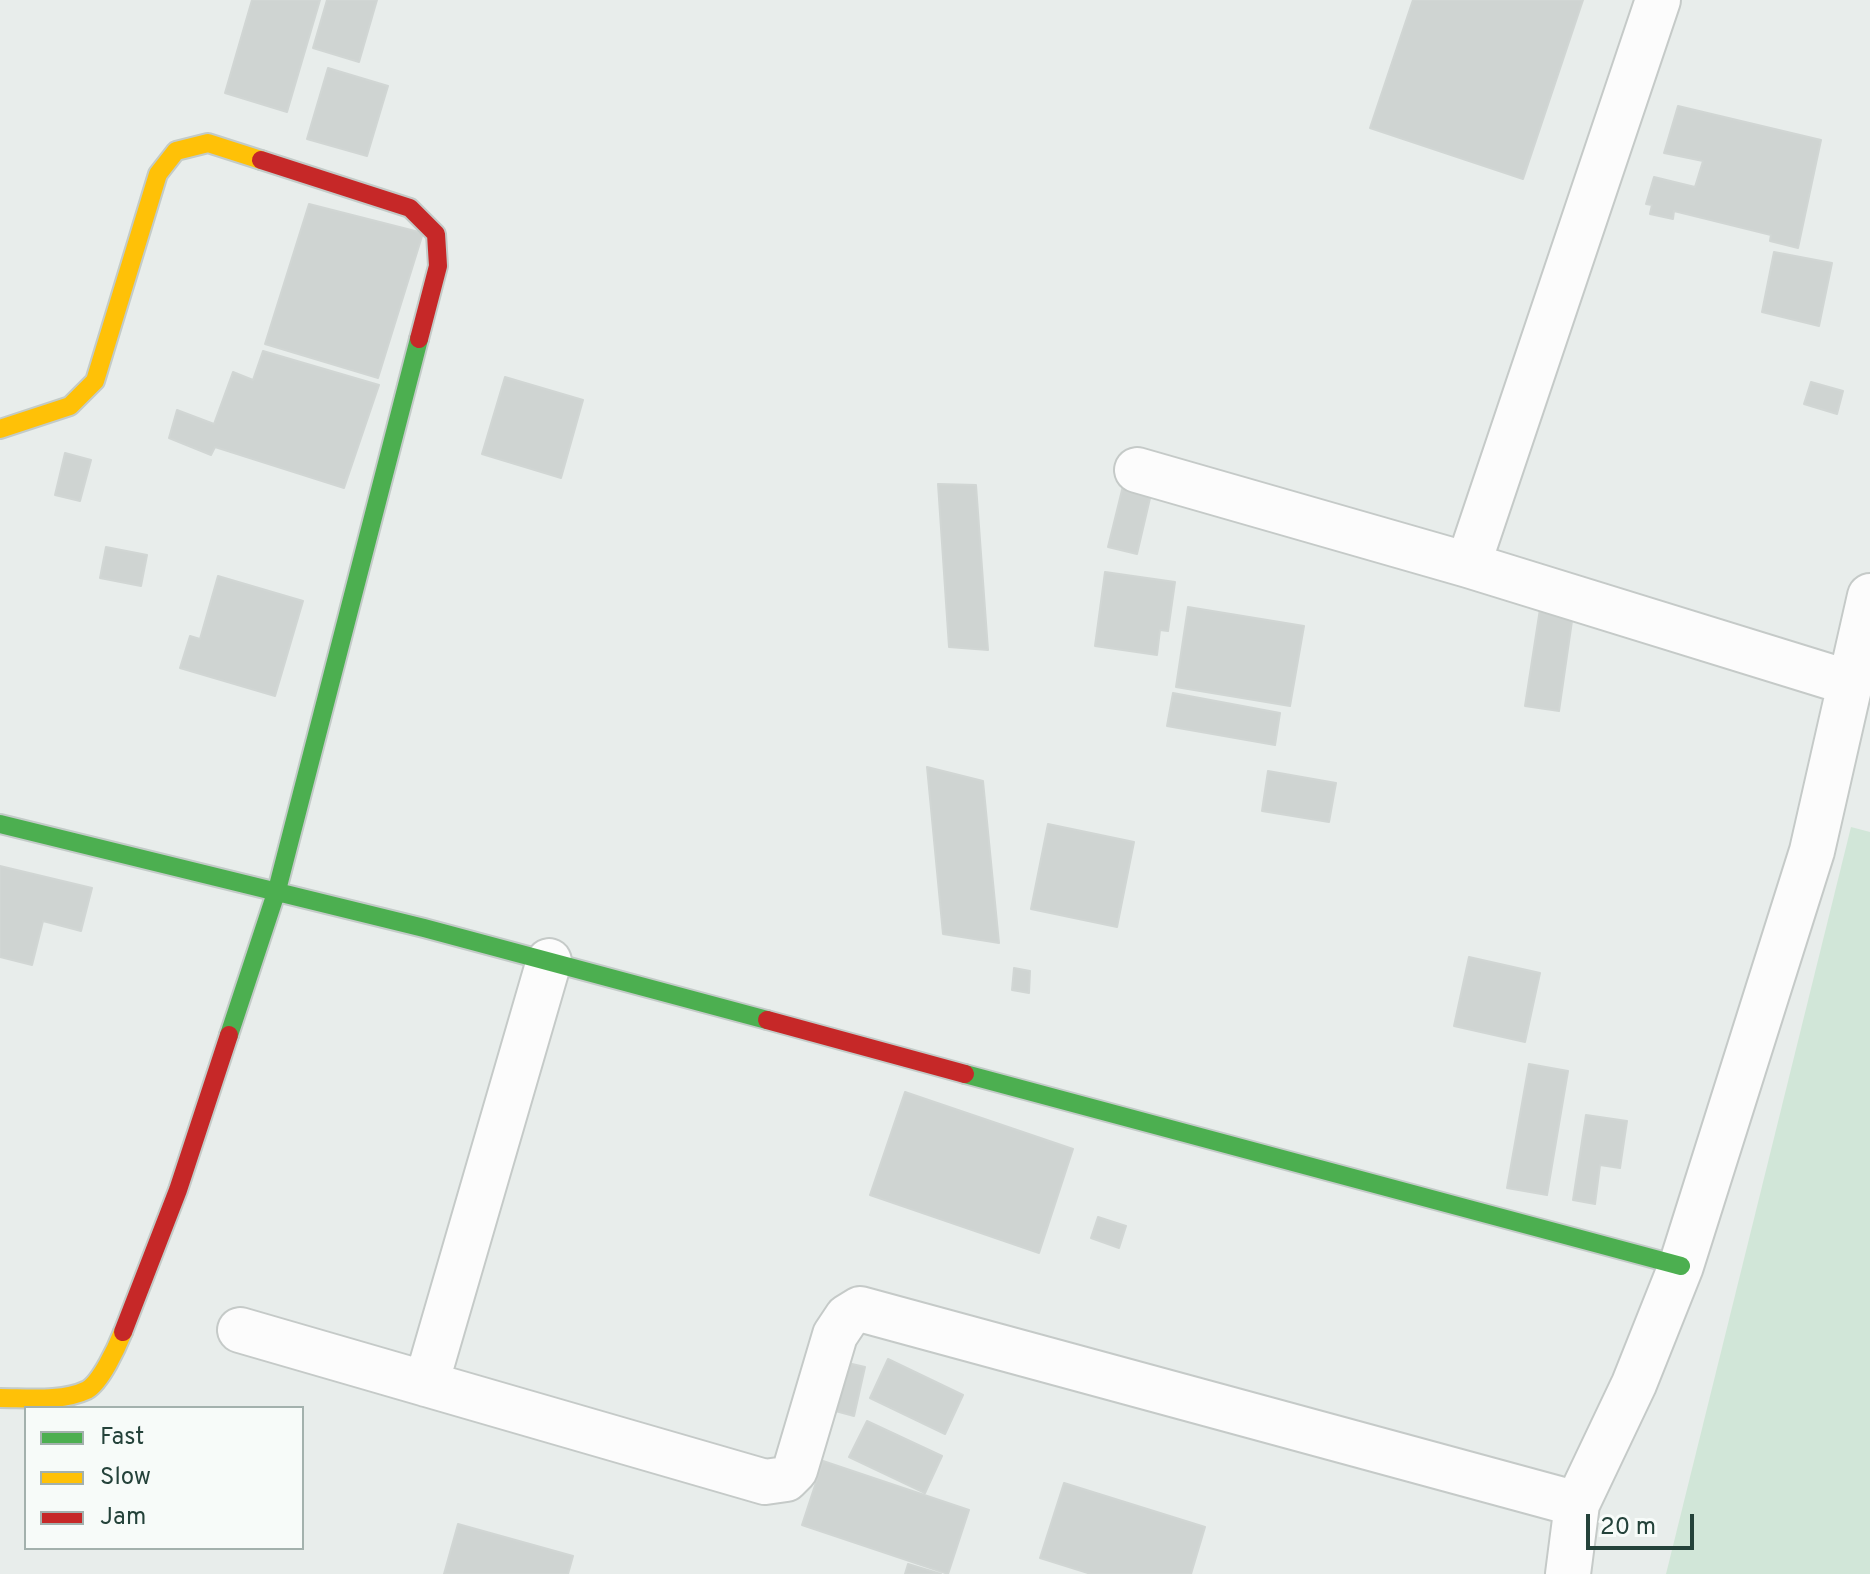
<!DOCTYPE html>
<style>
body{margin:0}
#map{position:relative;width:1870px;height:1574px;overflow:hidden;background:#e8edeb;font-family:Overpass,sans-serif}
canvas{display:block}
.legend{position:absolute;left:24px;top:1406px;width:280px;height:144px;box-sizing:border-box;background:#f7fbf9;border:2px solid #a3b1ad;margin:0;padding:10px 14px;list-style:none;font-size:24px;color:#24423a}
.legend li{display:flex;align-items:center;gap:16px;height:40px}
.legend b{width:40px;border:2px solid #a3b1ad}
.scale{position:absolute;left:1586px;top:1514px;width:108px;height:36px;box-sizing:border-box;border:4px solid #24423a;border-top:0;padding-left:10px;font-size:24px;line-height:28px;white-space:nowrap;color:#24423a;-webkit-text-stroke:6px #f7fbf9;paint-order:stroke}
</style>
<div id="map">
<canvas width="1870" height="1574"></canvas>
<ul class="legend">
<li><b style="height:10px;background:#4caf50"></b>Fast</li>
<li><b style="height:10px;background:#ffc107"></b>Slow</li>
<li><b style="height:10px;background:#c62828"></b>Jam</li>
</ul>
<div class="scale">20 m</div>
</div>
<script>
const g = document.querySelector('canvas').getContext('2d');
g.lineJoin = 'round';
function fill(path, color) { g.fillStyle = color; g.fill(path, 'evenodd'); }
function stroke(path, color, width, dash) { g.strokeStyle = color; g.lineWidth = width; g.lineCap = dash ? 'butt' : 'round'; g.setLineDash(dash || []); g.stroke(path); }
fill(new Path2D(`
 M1851 827 1870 832V1574H1666Z`), '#d1e6d8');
const building = new Path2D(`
 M252 0H320L287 112 225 93Z
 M327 0H377L359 62 313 48Z
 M1413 0H1583L1523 179 1370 128Z
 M328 68 388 86 367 156 307 139Z
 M1678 106 1821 140 1798 248 1770 241 1771 235 1674 211 1673 219 1650 214 1652 205 1646 204 1654 177 1695 187 1703 161 1664 153Z
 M309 204 423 233 378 378 265 344Z
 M1774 252 1832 263 1819 326 1762 312Z
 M263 351 379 385 344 488 215 447 211 455 169 438 177 410 214 424 233 372 253 380Z
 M505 377 583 400 561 478 482 454Z
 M1811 382 1843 391 1837 414 1804 404Z
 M65 453 91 460 80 501 55 495Z
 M938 484 976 485 988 650 949 647Z
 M1123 486 1151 494 1137 554 1108 547Z
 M106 547 147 555 141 586 100 578Z
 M1105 572 1175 582 1168 631 1160 630 1157 655 1095 646Z
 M218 576 303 601 275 696 180 668 190 636 200 639Z
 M1188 607 1304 626 1290 706 1176 687Z
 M1540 609 1573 614 1559 711 1525 706Z
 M1173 693 1280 713 1275 745 1167 726Z
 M927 767 983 781 999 943 943 934Z
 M1268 771 1336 783 1329 822 1262 811Z
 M1048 824 1134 842 1117 927 1031 909Z
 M0 866 92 888 81 931 43 921 32 965 0 957Z
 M1469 957 1540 973 1525 1042 1454 1026Z
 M1014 968 1030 971 1029 993 1012 990Z
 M1529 1064 1568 1071 1547 1195 1507 1188Z
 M905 1092 1073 1149 1039 1253 870 1195Z
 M1586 1115 1627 1121 1620 1168 1600 1165 1595 1204 1573 1200Z
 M1098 1217 1126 1226 1119 1248 1091 1238Z
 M888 1359 963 1395 945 1434 870 1398Z
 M839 1361 865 1367 854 1416 828 1409Z
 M867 1421 942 1456 925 1493 849 1457Z
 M823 1461 969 1510 948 1574 802 1525Z
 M1064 1483 1205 1527 1191 1574H1091L1040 1558Z
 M458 1524 573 1556 568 1574H444Z
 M908 1564 941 1574H905Z`);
fill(building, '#cfd4d2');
stroke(building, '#d1d6d4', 2);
const street = new Path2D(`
 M1137 470 1468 565 1850 683
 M1468 565 1658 0
 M240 1330 765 1482 786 1479 795 1470 835 1335 847 1317 860 1309 1577 1504
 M426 1384 549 961
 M1568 1574 1577 1504 1634 1384 1681 1266 1812 851 1870 596`);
const fast = new Path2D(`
 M0 824 424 928 767 1020
 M229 1035 277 890 419 339
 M965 1074 1681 1266`);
const slow = new Path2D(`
 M0 429 70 406 95 381 158 174 176 151 208 143 261 160
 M0 1398C27 1398 62 1402 87 1390 101 1382 117 1347 123 1332`);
const jam = new Path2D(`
 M261 160 410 208 436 234 438 266 419 339
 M767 1020 965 1074
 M123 1332 178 1190 229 1035`);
stroke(street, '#c5cac8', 48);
stroke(fast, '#c3cbc8', 22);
stroke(slow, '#c3cbc8', 22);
stroke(jam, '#c3cbc8', 22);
stroke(street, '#fcfcfc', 44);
stroke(fast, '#4caf50', 18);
stroke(slow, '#ffc107', 18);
stroke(jam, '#c62828', 18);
</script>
